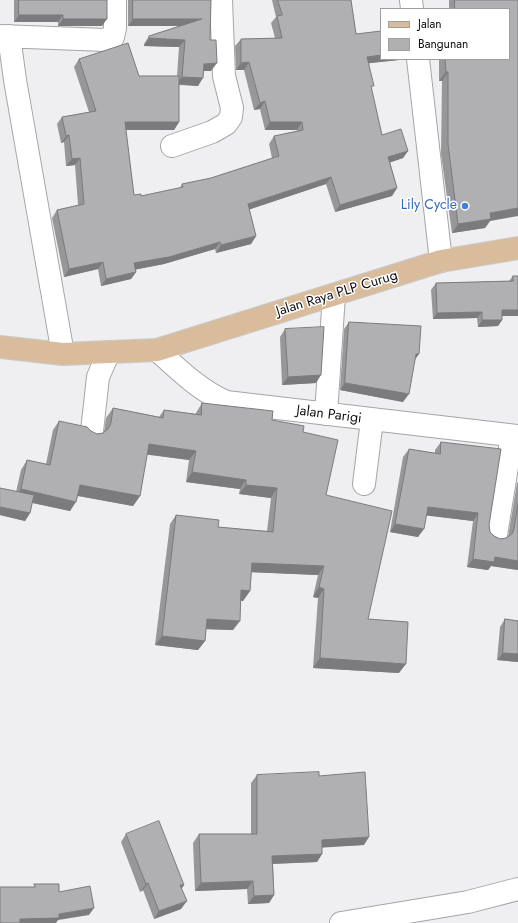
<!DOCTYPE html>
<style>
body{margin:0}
#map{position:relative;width:518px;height:923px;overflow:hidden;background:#efeff2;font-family:Jost,sans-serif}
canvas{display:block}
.legend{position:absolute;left:380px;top:8px;width:130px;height:52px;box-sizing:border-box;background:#fff;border:1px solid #9e9e9f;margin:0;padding:5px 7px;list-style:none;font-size:12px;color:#0d0d0e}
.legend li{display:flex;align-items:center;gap:8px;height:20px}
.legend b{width:20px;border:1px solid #9e9e9f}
</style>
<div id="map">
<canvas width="518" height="923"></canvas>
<ul class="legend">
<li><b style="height:5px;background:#d9bc9b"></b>Jalan</li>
<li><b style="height:11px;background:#b0b0b3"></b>Bangunan</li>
</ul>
</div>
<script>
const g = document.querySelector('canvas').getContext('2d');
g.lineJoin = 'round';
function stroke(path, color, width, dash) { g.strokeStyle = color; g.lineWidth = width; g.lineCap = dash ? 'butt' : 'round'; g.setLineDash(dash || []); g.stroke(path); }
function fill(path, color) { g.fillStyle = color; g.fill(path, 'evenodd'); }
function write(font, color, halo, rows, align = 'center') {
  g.font = font + ' Jost,sans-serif'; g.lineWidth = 3; g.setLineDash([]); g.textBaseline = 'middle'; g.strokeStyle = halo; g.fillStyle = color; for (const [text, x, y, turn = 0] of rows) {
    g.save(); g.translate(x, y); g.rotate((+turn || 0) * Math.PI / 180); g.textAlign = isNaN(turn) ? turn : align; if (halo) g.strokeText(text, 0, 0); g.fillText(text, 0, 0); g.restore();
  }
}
const minor = new Path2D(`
 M411 0 412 9
 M0 36 106 40 113 37 115 28V0
 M9 36 15 80 63 354
 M418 59 441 261
 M172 146 212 132 226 124 231 117 232 108 224 76 221 0
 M157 350C179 370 199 390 226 402L518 436
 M326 414 334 295
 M92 431 98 377 109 352
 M364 484 372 420
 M496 535 512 436
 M341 923 468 902 518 889`);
const major = new Path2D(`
 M0 347 63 354 157 350 441 261 518 248`);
stroke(minor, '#a5a4a8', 24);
stroke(major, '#cacaca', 24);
stroke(minor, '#fff', 22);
stroke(major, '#d9bc9b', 22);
fill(new Path2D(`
 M14 0H107L102 26H58V22H14Z
 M128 0H211L210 40 211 71H204L198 86 179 85V122L174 130H126L134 195 141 196 180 188 182 184 211 178 272 158 269 144 274 136 297 131V130H265L260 109 254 110 244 70H236L235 46 241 39 275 38 271 23 276 17 272 0H351L356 34 399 60 369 63 371 89 382 135 408 151 403 158 390 162 397 188 392 196 335 212 326 184 249 209 256 236 251 244 216 253 215 249 164 264 136 269V272L131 279 101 286 98 269 64 277 52 218 57 210 78 205 75 165 66 166 64 142 61 143 57 124 62 117 89 112 74 67 79 59 139 76H177L179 47 144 46V44L149 36 179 26H128Z
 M449 0H518L490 221 485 228 452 233 441 154 442 81H439V60L440 59H509V9H449Z
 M513 276H518V316H502V320L498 326 478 327 477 318 433 319 431 290 436 283 509 281Z
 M349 322 415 360 403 402 340 390 344 329Z
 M285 329 316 383 282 385 280 337Z
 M202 403 272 420 303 432 326 495 368 619 399 673 313 668 318 598 313 597 318 575 251 572 250 591 243 601 241 600 233 630 206 629 205 641 198 650 155 645 170 524 176 515 218 527 267 531 271 498 239 494 240 489 186 482 189 460 147 454 140 496 133 506 78 496 70 511 32 503 30 513 25 521 0 515V488L16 492 21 470 27 460 46 464 53 430 59 421 97 434 103 433 104 432 106 418 113 408 159 417 164 410 196 414V413Z
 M441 442 489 525 490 532 494 536 500 539 506 538 508 537 517 483 518 482V570L491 566 488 570 467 567 473 521 426 515 418 537 390 532 403 457 409 449 435 453V450Z
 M505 619 518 621V662L497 660 500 627Z
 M257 775 319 776 364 845 322 847V854L317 862 273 864 274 895 269 903 248 904 247 889 195 891 193 843 199 834H251V783Z
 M126 834 184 885 182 888 181 909 154 919 143 890 140 892 121 842Z`), '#97979a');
fill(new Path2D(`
 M19 15H63L58 22H14Z
 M63 19H107L102 26H58Z
 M133 19H202L197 26H128Z
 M149 38 185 40 179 47 144 46Z
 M381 55V59H399V60L362 64 367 57Z
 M249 62 244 70H236L241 63Z
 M217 63 211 71H199L204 64Z
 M446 72H448L442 81H439Z
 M182 77 203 78 198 86 176 84Z
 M265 101 260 109 254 110 260 103Z
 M125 122H179L174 130H120Z
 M270 122H302L297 130H265Z
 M69 135 64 142 61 143 66 136Z
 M408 151 403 158 383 165 388 157Z
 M80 158 75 165 66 166 72 159Z
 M331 177 326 184 242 212 248 204Z
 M397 188 392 196 335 212 340 205Z
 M518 208V216L490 221 485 228 452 233 458 224 490 213Z
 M256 236 251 244 216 253 221 245Z
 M220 242 215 249 164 264 129 271 134 263Z
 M103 262 98 269 64 277 69 269Z
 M136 272 131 279 101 286 106 279Z
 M502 310H518V316H497Z
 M482 312 477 318 433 319 437 313Z
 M482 320H502L498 326 478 327Z
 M416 354H419L414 361Z
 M321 375 316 383 282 385 288 377Z
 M345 383 409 394 403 402 340 390Z
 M149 444 196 451 189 460 142 454Z
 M192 472 246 480 240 489 186 482Z
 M80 485 140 496 133 506 73 495Z
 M246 485 277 488 271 498 239 494Z
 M21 489 76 502 70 511 15 499Z
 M0 507 30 513 25 521 0 515Z
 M428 507 478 513 473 521 422 515Z
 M395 524 424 529 418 537 390 532Z
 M495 557 518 561V570L491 566 488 570 467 567 473 559Z
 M252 563 324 566 318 575 246 572Z
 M319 587 324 589 318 598 313 597Z
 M241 590 250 591 243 601 234 600Z
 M207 619 240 621 233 630 201 629Z
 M162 636 205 641 198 650 155 645Z
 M503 653 518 654V662L497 660Z
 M320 658 406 664 399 673 313 668Z
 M369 837 364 845 316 848 322 840Z
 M322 854 317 862 267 864 272 856Z
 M253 881 247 889 195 891 201 883Z
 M148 883 143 890 140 892 146 884Z
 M180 885H184L179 892Z
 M274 895 269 903 248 904 254 896Z
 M187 901 181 909 154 919 159 911Z
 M94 908 89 915 58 920 56 923H17L20 919 59 914Z`), '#7b7b7d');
const building = new Path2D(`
 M19 0H107V19H63V15H19Z
 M133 0H211L210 40H216L217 63 204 64 203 78 182 77 185 40 149 38V36L202 19H133Z
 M278 0H351L356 34 381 31V55L367 57 374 86H371L382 135 401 129 408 151 388 157 397 188 340 205 331 177 248 204 256 236 221 245 220 242 169 257 134 263 136 272 106 279 103 262 69 269 57 210 84 204 80 158 72 159 69 135 66 136 62 117 96 111 79 59 128 43 139 76H179V122H125L134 195 141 194V196L183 187 182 184 211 178 279 156 274 136 303 130 302 122H270L265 101 260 103 249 62 241 63V39L282 38 277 16 282 15Z
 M455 0H518V208L490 213 491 219 458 224 448 144V72H446L445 59H509V9H455Z
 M513 276H518V310H502V320H482V312L437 313 436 283 513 281Z
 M349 322 421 326 419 354H416L409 394 345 383Z
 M324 327 321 375 288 377 285 329Z
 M202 403 273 411 272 420 304 426 303 432 338 440 326 495 392 511 368 619 408 622 406 664 320 658 324 589 319 587 324 566 252 563 250 591 241 590 240 621 207 619 205 641 162 636 176 515 219 520 218 527 273 532 277 488 246 485V480L192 472 196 451 149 444 140 496 80 485 76 502 21 489 27 460 50 465 59 421 87 427 91 431 97 434 103 433 108 429 111 423 113 408 163 418 164 410 201 415Z
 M441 442 501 449 489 525 490 532 494 536 500 539 506 538 512 534 514 529 518 504V561L495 557 494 562 473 559 478 513 428 507 424 529 395 524 409 449 440 454Z
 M0 488 34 495 30 513 0 507Z
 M505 619 518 621V654L503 653Z
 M319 772V776L365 772 369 837 322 840V854L272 856 274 895 254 896 253 881 201 883 199 834H257V775Z
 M159 821 184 885H180L187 901 159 911 148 883 146 884 126 834Z
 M34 884H59V892L90 886 94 908 59 914V918L20 919V923H0V887H35Z`);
fill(building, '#b0b0b3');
stroke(building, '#7b7b7d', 1);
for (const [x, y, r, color] of [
 [465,206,4,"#3f7fe0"]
]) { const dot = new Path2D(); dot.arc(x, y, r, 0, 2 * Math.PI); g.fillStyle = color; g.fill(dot); stroke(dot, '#fff', 1.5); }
write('14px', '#366cbe', '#fff', [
 ["Lily Cycle",457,206]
], 'right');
write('14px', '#0d0d0e', '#fff', [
 ["Jalan Raya PLP Curug",337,294,-17],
 ["Jalan Parigi",329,415,7]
]);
</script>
